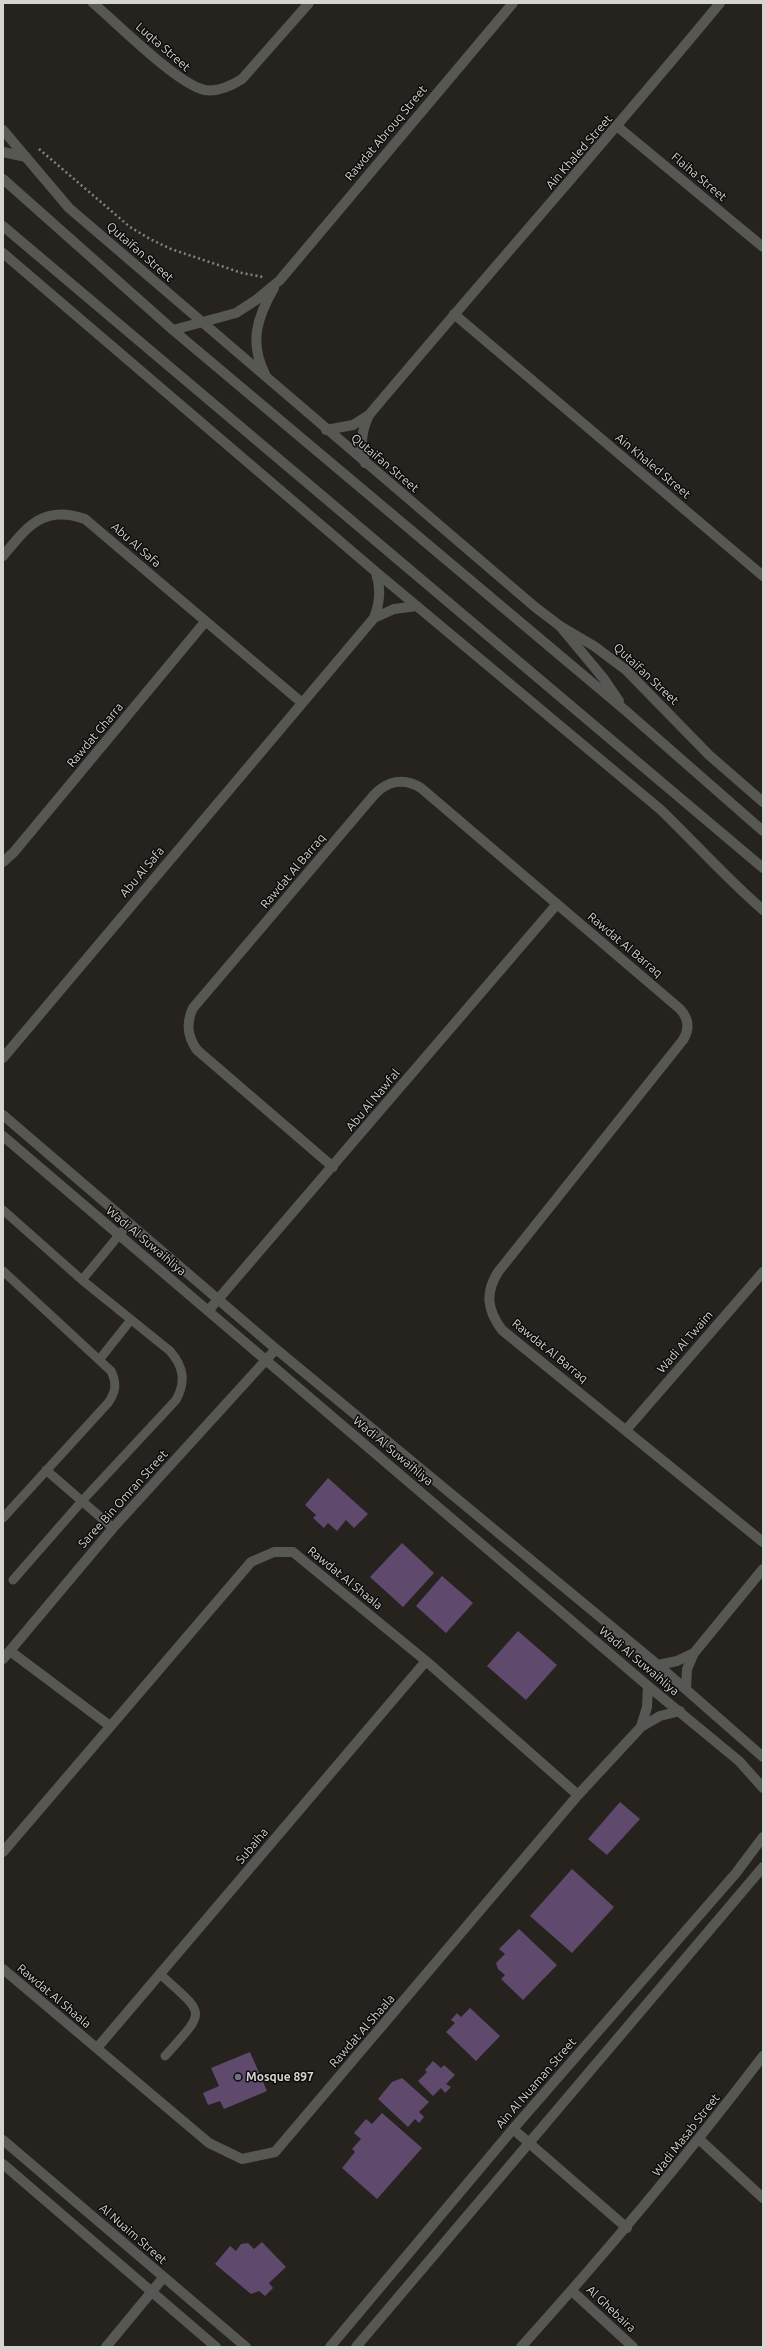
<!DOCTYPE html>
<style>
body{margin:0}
#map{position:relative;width:766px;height:2350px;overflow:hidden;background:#26231f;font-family:Ubuntu,sans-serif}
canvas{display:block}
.frame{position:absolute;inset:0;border:4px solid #d6d4d1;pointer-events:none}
</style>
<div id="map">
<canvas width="766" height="2350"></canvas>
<div class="frame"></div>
</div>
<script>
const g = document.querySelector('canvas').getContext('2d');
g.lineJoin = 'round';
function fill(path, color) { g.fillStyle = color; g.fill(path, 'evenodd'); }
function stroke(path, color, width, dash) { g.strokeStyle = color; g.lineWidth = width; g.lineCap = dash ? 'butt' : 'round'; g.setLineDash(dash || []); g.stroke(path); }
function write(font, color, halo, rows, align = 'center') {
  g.font = font + ' Ubuntu,sans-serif'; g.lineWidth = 3; g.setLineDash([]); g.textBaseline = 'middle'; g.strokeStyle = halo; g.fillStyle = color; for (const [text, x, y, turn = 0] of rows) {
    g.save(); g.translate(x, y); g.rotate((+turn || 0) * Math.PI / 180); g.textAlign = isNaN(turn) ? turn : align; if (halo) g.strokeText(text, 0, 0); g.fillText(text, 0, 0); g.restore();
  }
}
fill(new Path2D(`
 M328 1478 368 1514 354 1528 346 1520 337 1531 328 1523 324 1528 313 1518 316 1515 305 1505Z
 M402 1543 434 1573 403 1607 370 1577Z
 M442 1576 473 1603 446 1633 416 1606Z
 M518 1631 557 1665 526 1700 487 1666Z
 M620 1802 640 1819 607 1855 588 1839Z
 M572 1869 614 1907 572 1953 530 1916Z
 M519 1929 557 1965 523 2000 501 1979 505 1975 498 1969 496 1963 505 1954 499 1949Z
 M470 2008 500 2036 476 2061 446 2032 455 2023 451 2020 457 2013 461 2017Z
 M250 2052 267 2091 224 2109 220 2101 208 2105 203 2093 219 2086 211 2068Z
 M433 2061 441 2068 444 2065 455 2075 446 2084 451 2087 445 2093 441 2088 433 2096 418 2081 427 2072 425 2070Z
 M402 2078 429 2102 419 2112 424 2117 419 2123 415 2119 408 2127 378 2099 392 2082Z
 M382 2113 422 2148 377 2199 342 2168 355 2152 352 2149 361 2139 354 2133 366 2119 372 2124Z
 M262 2242 286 2267 269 2283 273 2288 265 2296 259 2291 251 2294 215 2264 230 2246 236 2251 241 2244 248 2243 254 2249Z`), '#5f4a6e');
stroke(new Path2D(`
 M39 149 130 227 150 239 171 249 242 273 263 277`), '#868380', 2.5, [2, 3]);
stroke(new Path2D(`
 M3 1210 82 1280 170 1351C184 1367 186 1382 176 1400L82 1501 13 1580
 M3 1271 111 1371C117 1383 116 1392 108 1403L3 1518
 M82 1280 129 1223
 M99 1360 130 1321
 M46 1470 113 1528
 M160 1974C206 2016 207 2009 165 2056`), '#575754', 9);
stroke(new Path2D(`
 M93 3C117 23 178 85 205 90 218 92 231 86 242 79L309 3
 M618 127 763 247
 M3 130 69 208 535 607 560 626 594 646 626 670 709 755 763 802
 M3 253 376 572 661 810C695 843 727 879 763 910
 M454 314 763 576
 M173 330 236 313 256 300 280 280 513 3
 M265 374C249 343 257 317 274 288
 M326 430 353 425 369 415
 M365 463C360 446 361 432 369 415 485 277 605 142 720 3
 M3 556C27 527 43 504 85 519L301 702
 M374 618 394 609 417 606
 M3 862 14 852 205 622
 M3 1058 374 618C380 602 381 589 376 573
 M3 1115 276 1349 658 1665 763 1757
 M3 1136 648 1686 739 1761 763 1788
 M333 1167 197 1050C187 1036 186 1023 193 1008L374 795C387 781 404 777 421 788L680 1009C689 1019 690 1029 683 1040L498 1272C485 1293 487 1310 502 1330L763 1542
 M208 1311 557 904
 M626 1430 763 1272
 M10 1651 110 1726
 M3 1659 113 1528 276 1349
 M658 1665 677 1661 694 1653
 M686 1689 687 1669 694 1653 763 1569
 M641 1727 647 1707 648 1686
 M3 1852 251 1562 274 1552H293L426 1661 578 1795
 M3 1969 209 2143 242 2159 275 2152 578 1795 641 1727 660 1716 680 1711
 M97 2048 426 1661
 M513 2129 627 2228
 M700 2140 763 2198
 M572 2291 633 2347
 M106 2347 163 2278
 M521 2347C606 2253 686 2157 763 2056`), '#575754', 10);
stroke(new Path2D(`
 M3 152 26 157
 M3 179 173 330 626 711 763 831
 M3 226 763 868
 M560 626 604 679 619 701
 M3 2140 246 2347
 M3 2164 216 2347
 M330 2347 513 2129 736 1873 763 1837
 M356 2347 763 1867`), '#575754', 10);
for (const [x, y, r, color] of [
 [238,2077,4,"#6b7280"]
]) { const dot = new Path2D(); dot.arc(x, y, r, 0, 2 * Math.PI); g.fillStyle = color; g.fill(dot); stroke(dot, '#0e0c0b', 1.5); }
write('12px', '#d6d4d1', '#0e0c0b', [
 ["Luqta Street",163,47,41],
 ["Rawdat Abrouq Street",386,133,-50],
 ["Ain Khaled Street",579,152,-49],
 ["Flaiha Street",699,177,40],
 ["Qutaifan Street",140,252,41],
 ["Qutaifan Street",385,463,40],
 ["Ain Khaled Street",653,466,40],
 ["Abu Al Safa",136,545,41],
 ["Qutaifan Street",646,674,43],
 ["Rawdat Gharra",95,735,-50],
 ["Rawdat Al Barraq",293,871,-50],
 ["Abu Al Safa",142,872,-50],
 ["Rawdat Al Barraq",625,945,40],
 ["Abu Al Nawfal",373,1100,-50],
 ["Wadi Al Suwaihliya",146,1241,40],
 ["Wadi Al Twaim",685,1342,-49],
 ["Rawdat Al Barraq",550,1351,39],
 ["Wadi Al Suwaihliya",393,1451,40],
 ["Saree Bin Omran Street",123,1499,-48],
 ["Rawdat Al Shaala",345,1578,39],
 ["Wadi Al Suwaihliya",639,1661,40],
 ["Subaiha",252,1846,-50],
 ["Rawdat Al Shaala",54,1996,40],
 ["Rawdat Al Shaala",362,2031,-49],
 ["Ain Al Nuaman Street",536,2083,-49],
 ["Wadi Masab Street",686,2135,-52],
 ["Al Nuaim Street",133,2234,41],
 ["Al Ghebaira",611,2309,43]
]);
write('bold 12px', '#d6d4d1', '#0e0c0b', [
 ["Mosque 897",246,2077]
], 'left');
</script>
